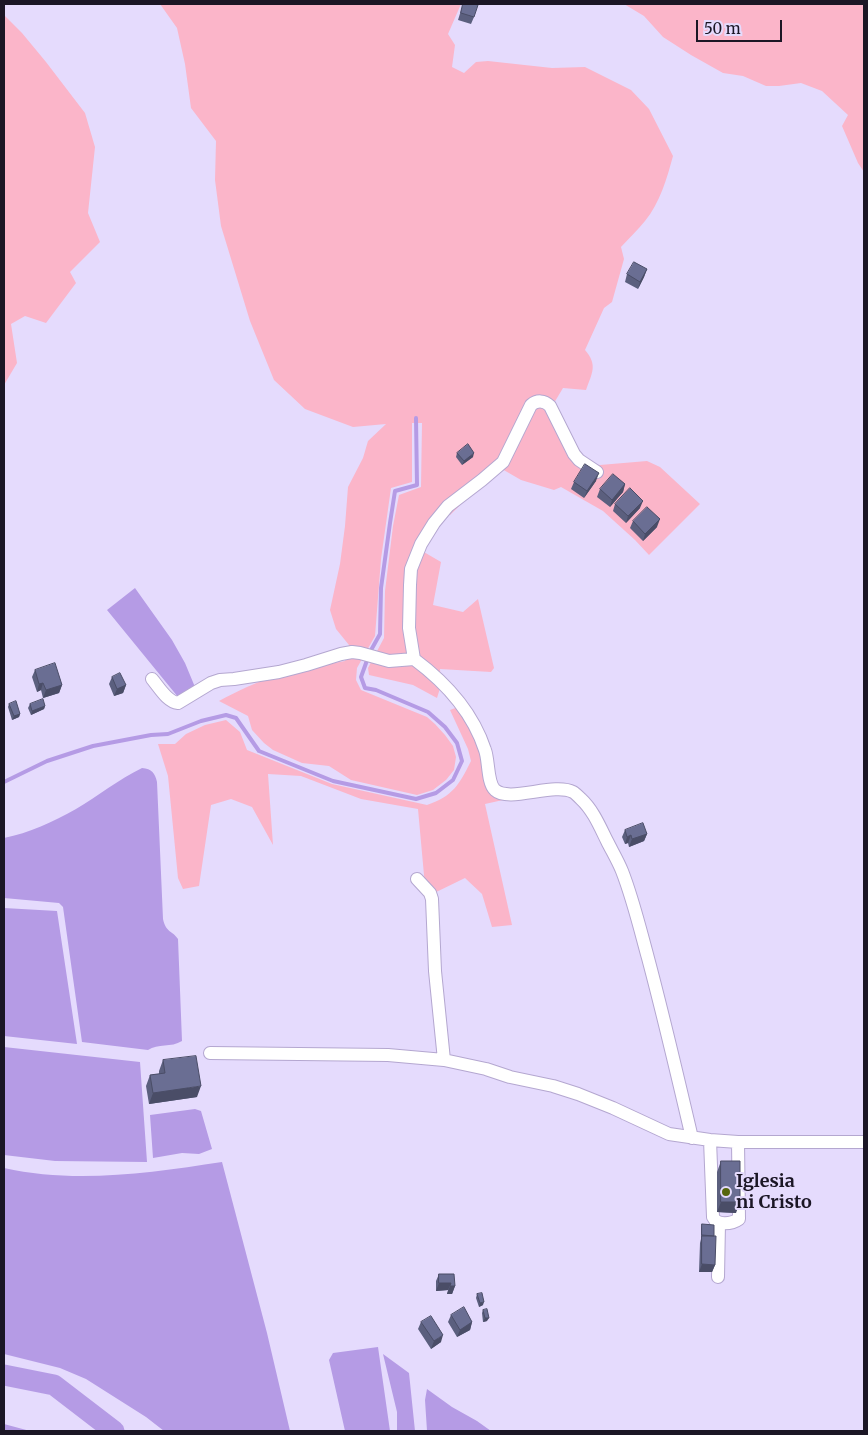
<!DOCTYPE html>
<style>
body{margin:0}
#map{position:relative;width:868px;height:1435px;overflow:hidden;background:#e5dbfd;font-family:Merriweather,serif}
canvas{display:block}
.frame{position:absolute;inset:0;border:5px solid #1b1625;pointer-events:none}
.scale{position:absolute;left:696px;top:20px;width:86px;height:22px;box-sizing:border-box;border:2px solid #1b1625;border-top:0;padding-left:6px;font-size:15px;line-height:18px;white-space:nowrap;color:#1b1625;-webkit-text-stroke:4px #e5dbfd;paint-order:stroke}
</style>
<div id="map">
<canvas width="868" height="1435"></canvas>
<div class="frame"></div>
<div class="scale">50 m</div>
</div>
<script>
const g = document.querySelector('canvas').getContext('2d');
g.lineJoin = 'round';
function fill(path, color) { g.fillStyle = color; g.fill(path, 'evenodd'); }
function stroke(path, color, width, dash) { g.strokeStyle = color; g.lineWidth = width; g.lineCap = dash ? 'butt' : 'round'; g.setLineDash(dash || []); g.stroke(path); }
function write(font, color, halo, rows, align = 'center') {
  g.font = font + ' Merriweather,serif'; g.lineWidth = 4; g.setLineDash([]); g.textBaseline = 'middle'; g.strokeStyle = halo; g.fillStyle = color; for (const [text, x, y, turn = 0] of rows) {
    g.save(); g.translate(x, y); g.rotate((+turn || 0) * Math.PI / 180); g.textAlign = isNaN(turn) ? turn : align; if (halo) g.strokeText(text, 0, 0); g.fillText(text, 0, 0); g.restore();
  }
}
fill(new Path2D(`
 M160 4H461L448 34 455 45 452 67 464 73 476 62 488 61 552 68 585 67 631 90 649 109 673 156C667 178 660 203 645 221 638 230 629 238 621 247L624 259 612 302 604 308 585 350C598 365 592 373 586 390L563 388 554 403 555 416 587 463 600 465 647 461 660 467 700 504 649 555 635 540 603 511 561 487 554 490 521 480 502 469 488 478 450 515 441 512 417 548 441 562 433 605 463 612 478 599 494 668 491 672 440 669 441 685 437 698 413 685 369 675 368 668 384 638 385 591 393 526 399 495 421 487 422 423H412V482L391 488 381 559 375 636 357 668 356 680 361 690 427 717 435 724 445 735 453 746 456 757 454 770 446 780 433 790 417 795 351 780 329 766 302 763 273 750 264 743 252 730 248 716 219 701C228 696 238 691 247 687 278 673 312 667 345 661L349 645 336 629 330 610 340 564 345 526 348 487 363 458 368 441 386 424 353 427 305 409 274 380 250 321 221 226 215 180 216 141 191 108 185 64 177 28Z
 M624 4H864V172L858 163 842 126 848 115 822 91 801 83 779 86H766L743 76 723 73 691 55 663 37 644 16Z
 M5 16 22 33 46 62 85 113 95 147 88 213 100 242 70 272 76 283 46 323 25 316 11 324 17 363 4 385V17Z
 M458 707 479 743 486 785 521 796 485 804 512 925 492 927 482 894 465 878 426 897 418 809 361 799 301 776 268 774 273 845 252 807 231 799 211 805 199 886 183 889 178 878 168 776 158 744H175L186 734 205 725 226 720 240 732 247 750 332 784 427 805C453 796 459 785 471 761L468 749 450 710Z`), '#fbb5c9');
fill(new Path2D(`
 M135 588 172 640 185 663 195 687 178 697 107 610Z
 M142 768C152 769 155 773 157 782L163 919C166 933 172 930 178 939L182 1041C171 1048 158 1043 148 1050L82 1042 63 907 59 903 4 898V838C29 833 53 822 76 809 98 796 119 779 142 768Z
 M4 908 57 911 77 1044 4 1036Z
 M4 1047 140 1062 147 1162 55 1161 4 1155Z
 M195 1109 201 1111 212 1149 199 1154 182 1153 153 1158 150 1115Z
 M222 1162 267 1333 290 1431H164L146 1417 86 1379 60 1368 4 1354V1168C75 1184 150 1173 222 1162Z
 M378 1347 390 1431H345L329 1360 333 1353Z
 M383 1354 409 1373 415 1431H397V1412Z
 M427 1389 452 1407 477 1421 491 1431H427L425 1400Z
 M4 1424 30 1431H4Z`), '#b59be5');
stroke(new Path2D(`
 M4 782 47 761 93 746 151 735 168 734 201 721 226 715 236 718 259 751 333 781 416 799 436 793 453 780 462 761 457 743 445 727 428 712 376 690 365 688 361 677 370 652 380 634 381 588 390 523 395 491 417 485 416 418`), '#b59be5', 4);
stroke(new Path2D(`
 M4 1375 54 1385 114 1431`), '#b59be5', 21);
const minor = new Path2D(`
 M414 659 409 628 410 585 411 569 421 544 434 523 448 506 482 480 503 462 531 405C537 400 544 400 550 406L574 454 579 460 597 472
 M152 679C159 687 167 702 178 703L211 683 220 680 234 679 279 672 306 665 341 654 352 652 360 653 389 661 414 659C445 682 473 713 485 750 489 760 487 783 495 790 509 803 554 782 573 792 575 793 579 797 581 799 593 810 600 827 607 841 612 851 618 861 622 871 633 899 640 929 648 958 664 1018 678 1078 692 1138
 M417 879 430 893 432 899 435 971 444 1060
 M210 1053 388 1055 444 1060 486 1069 510 1077 553 1086 578 1094 613 1108 669 1134 710 1140 738 1142H864
 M710 1140 713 1217C717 1226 732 1224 739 1219L738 1142
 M718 1277 719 1223`);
stroke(minor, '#b4a7d0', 14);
stroke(minor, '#fff', 12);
fill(new Path2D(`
 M463 4 474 17 471 24 458 20Z
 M647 269 644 277 638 289 625 282 627 274Z
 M457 453 473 457 462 465 456 457Z
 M596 481 584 498 571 489 574 482Z
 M625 484 623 492 610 507 597 497 600 489Z
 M615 504 640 508 626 523 613 511Z
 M633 521 657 527 643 541 630 528Z
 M35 670 62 685 59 693 43 698 41 690 37 692 32 677Z
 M112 677 126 685 123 693 114 696 109 684Z
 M9 704 20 714 19 717 12 720 8 707Z
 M30 704 45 706 44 709 31 715 28 708Z
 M625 830 647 834 644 841 629 847 628 843 625 844 622 837Z
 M163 1060 197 1097 149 1104 146 1086 150 1075 159 1074V1071Z
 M721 1161 736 1213 717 1212V1172Z
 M702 1224 713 1236 715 1265 712 1272H699L700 1243 701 1239V1228Z
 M439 1274 455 1286 452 1294H447L448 1290 436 1291V1281Z
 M477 1294 483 1305 479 1307 476 1298Z
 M483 1310 487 1321 483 1322 482 1313Z
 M451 1315 472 1322 470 1330 457 1337 448 1322Z
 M421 1322 441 1342 431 1349 418 1329Z`), '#5b5f7e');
fill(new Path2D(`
 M647 269 644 277 638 289 640 282Z
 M474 453 473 457 462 465 464 461Z
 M599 473 596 481 584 498 587 491Z
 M625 484 623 492 610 507 612 500Z
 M643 501 640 508 626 523 628 516Z
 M660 519 657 527 643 541 645 534Z
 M43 683 41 690 37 692 39 684Z
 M62 685 59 693 43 698 46 690Z
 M126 685 123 693 114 696 117 689Z
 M45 706 44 709 31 715 32 711Z
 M20 714 19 717 12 720 14 716Z
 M647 834 644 841 629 847 632 839Z
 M631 835 628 843 625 844 627 837Z
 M201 1086 197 1097 149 1104 153 1093Z
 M721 1202H740L736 1213 717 1212Z
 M702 1264 715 1265 712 1272H699Z
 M439 1283H451L448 1290 436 1291Z
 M450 1286H455L452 1294H447Z
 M484 1302 483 1305 479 1307 480 1303Z
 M485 1318H489L487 1321 483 1322Z
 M472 1322 470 1330 457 1337 460 1330Z
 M443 1335 441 1342 431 1349 434 1341Z`), '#4a4d67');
const building = new Path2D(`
 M463 4H474L478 5 474 17 461 13Z
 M634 262 647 269 640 282 627 274Z
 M468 444 474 453 464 461 457 453Z
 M585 464 599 473 587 491 574 482Z
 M613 474 625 484 612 500 600 489Z
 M630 488 643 501 628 516 615 504Z
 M647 507 660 519 645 534 633 521Z
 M55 663 62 685 46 690 43 683 39 684 35 670Z
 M120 673 126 685 117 689 112 677Z
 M43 699 45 706 32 711 30 704Z
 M16 701 20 714 14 716 9 704Z
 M643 823 647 834 632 839 631 835 627 837 625 830Z
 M196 1056 201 1086 153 1093 150 1075 165 1073 163 1060Z
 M721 1161H740V1202H721Z
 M702 1224 714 1225V1236L702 1235Z
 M702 1236H716L715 1265 702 1264Z
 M439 1274H454L455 1286H450L451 1283H439Z
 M482 1293 484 1302 480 1303 477 1294Z
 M464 1307 472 1322 460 1330 451 1315Z
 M487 1309 489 1318H485L483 1310Z
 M431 1316 443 1335 434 1341 421 1322Z`);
fill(building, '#6a6e93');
stroke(building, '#4a4d67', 1);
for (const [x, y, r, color] of [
 [726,1192,5,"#57660e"]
]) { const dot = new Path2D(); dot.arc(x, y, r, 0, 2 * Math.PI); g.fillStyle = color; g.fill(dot); stroke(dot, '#e5dbfd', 2); }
write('bold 18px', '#1b1625', '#e5dbfd', [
 ["Iglesia",736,1182],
 ["ni Cristo",736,1203]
], 'left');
</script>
